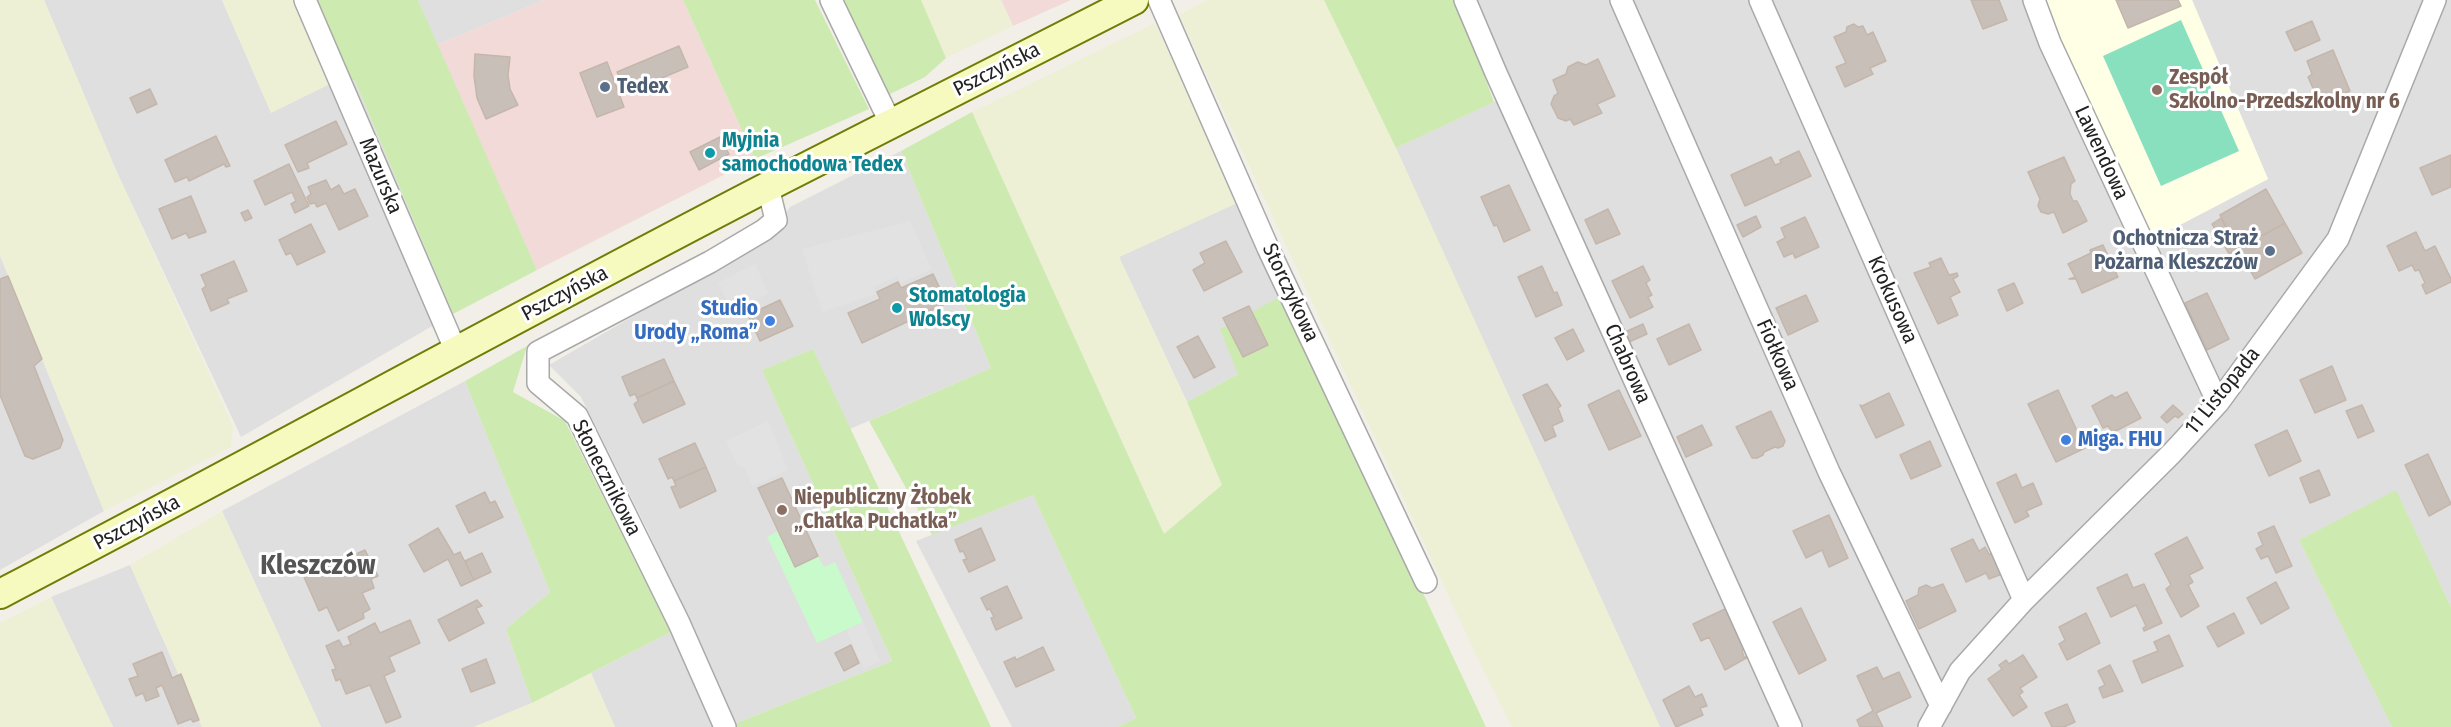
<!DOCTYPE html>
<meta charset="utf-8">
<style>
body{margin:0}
canvas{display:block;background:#f2efe9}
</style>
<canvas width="2451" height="727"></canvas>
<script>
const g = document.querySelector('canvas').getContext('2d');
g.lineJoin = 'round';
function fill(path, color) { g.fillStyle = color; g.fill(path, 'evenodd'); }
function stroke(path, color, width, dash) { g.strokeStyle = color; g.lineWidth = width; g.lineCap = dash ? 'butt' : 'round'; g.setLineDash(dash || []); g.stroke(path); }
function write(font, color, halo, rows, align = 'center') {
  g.font = font + ' "Fira Sans Condensed",sans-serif'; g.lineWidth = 6; g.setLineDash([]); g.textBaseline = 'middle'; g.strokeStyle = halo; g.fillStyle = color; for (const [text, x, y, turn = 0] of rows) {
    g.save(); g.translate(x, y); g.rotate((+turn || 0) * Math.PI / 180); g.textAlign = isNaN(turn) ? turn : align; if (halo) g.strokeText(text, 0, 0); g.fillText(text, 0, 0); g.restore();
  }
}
fill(new Path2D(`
 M44 0H222L271 112 338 76 355 81 453 314 241 437 115 168Z
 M418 0H544L437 45Z
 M1472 0H2026L2073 117 2151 240 2268 179 2192 0H2451V607L2396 491 2299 540 2392 727H1660L1489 356 1396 148 1517 91Z
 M901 151 991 368 850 429 813 349 762 370 892 661 734 724 647 529 581 397 549 365 765 240 790 207Z
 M1239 202 1283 295 1238 374 1187 402 1119 257Z
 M0 255 104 511 0 570Z
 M465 381 550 592 506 629 532 703 474 727H321L222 511Z
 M1033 495 1136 718 1118 727H1012L916 541Z
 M130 565 202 727H113L51 597Z
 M671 632 713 727H615L591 673Z`), '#e0dfdf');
fill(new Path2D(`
 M544 0H683L755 159 537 270 437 45Z
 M1001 0H1071L1013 26Z`), '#f2dad9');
fill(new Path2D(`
 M2043 0H2192L2268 179 2151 240Z`), '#ffffe5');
fill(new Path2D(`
 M0 0H44L115 168 233 426 231 447 104 511 0 256Z
 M222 0H292L330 84 271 113Z
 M920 0H1001L1013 26 946 58Z
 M1207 0H1324L1396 148 1660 727H1512L1475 653 1179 15Z
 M1155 23 1239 202 1119 257 1187 402 1223 485 1164 534 972 112Z
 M222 511 321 727H202L130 565Z
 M51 597 113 727H0V623Z
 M591 673 615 727H474L532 703Z`), '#eef0d5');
fill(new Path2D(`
 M310 0H418L537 270 453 314 355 81 338 76Z
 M683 0H815L869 109 755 159Z
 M838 0H921L946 58 925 77 884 97Z
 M1324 0H1456L1494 102 1396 148Z
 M972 112 1164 534 1222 485 1187 402 1238 374 1220 329 1283 295 1486 727H1118L1136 718 1033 495 932 535 869 421 991 368 901 151Z
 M527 346 513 392 565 421 671 632 532 703 506 629 550 592 465 381Z
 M813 349 991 727H736L734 724 892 661 762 370Z
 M2396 490 2451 607V727H2392L2299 540Z`), '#cdebb0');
fill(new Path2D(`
 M778 531 795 567 818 556 824 567 835 562 863 622 817 643 767 537Z`), '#c8facc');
fill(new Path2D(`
 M2181 20 2239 151 2161 186 2103 56Z`), '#88e0be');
fill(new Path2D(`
 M910 221 932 269 900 283 897 276 874 287 876 294 822 312 802 249Z
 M755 264 768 294 732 312 718 283Z
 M768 421 788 470 752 486 745 469 737 465 726 441Z
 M863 622 880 661 864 669 846 630Z`), '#e2e2e2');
const building = new Path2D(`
 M1971 0H1999L2007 20 1983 29Z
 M2116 0H2178L2181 6 2128 28Z
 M2312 21 2320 40 2295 51 2286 32Z
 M1854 24 1858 27 1863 26 1867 35 1873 32 1886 61 1870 68 1873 74 1845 87 1836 67 1846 63 1834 37 1846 32 1847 27Z
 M679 46 688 67 626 93 617 72Z
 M2333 50 2350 91 2320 104 2308 77 2312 74 2307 61Z
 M475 54 510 57 508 75 510 89 518 105 486 119 477 98 474 76Z
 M1598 59 1615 96 1597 104 1602 113 1574 125 1570 119 1566 121 1558 118 1551 104 1554 96 1558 93 1553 80 1566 74 1568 67 1578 62 1586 65Z
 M607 62 624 107 597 117 580 73Z
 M150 89 157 104 137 113 130 98Z
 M336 121 347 144 307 163 309 168 298 172 285 145Z
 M216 136 230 166 226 167 224 164 189 181 187 177 175 182 165 160Z
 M720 137 729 154 699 170 690 152Z
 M1799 151 1811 176 1745 206 1731 175 1771 157 1775 165 1781 163 1780 160Z
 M2451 155V187L2432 195 2420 168Z
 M2064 157 2075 181 2071 184 2070 194 2073 201H2077L2087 221 2063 233 2054 212 2048 214 2041 212 2038 206 2040 199 2028 172Z
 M289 164 309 206 295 213 291 204 296 201 292 192 265 205 254 181Z
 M326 180 331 190 339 185 344 194 355 189 368 216 339 230 326 203 317 207 315 203 310 204 307 197 311 194 308 187Z
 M1509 185 1530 230 1504 242 1497 225 1494 226 1481 197Z
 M2266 189 2285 223 2238 249 2220 215Z
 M191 196 206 232 189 238 186 233 172 239 159 209Z
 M1608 209 1620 234 1596 244 1585 220Z
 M248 210 252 218 245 221 241 213Z
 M1756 216 1761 227 1743 237 1737 225Z
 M1805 217 1819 247 1795 258 1793 253 1784 257 1777 242 1785 238 1781 228Z
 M2221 218 2238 249 2229 254 2212 224Z
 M2285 223 2302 253 2255 279 2238 249Z
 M311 224 325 252 297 265 291 253 286 255 279 240Z
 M2416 232 2425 251 2435 246 2451 279V282L2426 294 2422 285 2425 283 2419 270 2415 271 2412 265 2399 271 2387 246Z
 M1226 241 1242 272 1204 291 1193 270 1205 263 1200 253Z
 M2103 245 2118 277 2082 293 2076 279H2069L2075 277 2068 264 2091 253 2090 250Z
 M1941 258 1949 275 1957 273 1958 276 1953 279 1960 292 1950 297 1958 315 1938 324 1914 273 1931 267 1929 263Z
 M234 261 247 291 227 299 229 303 211 311 202 289 206 286 201 275Z
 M1542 266 1554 293 1557 292 1562 305 1536 317 1518 277Z
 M1643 266 1650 280 1646 283 1652 295 1648 297 1653 307 1630 318 1612 281Z
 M933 274 947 303 862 343 848 313 880 299 877 292 898 282 901 288Z
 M8 276 42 359 34 366 63 440 60 448 33 459 25 456 0 395V279Z
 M2014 283 2023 303 2007 311 1998 290Z
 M2207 293 2229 339 2207 350 2185 303Z
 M1806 295 1818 321 1788 335 1776 308Z
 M780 300 793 326 760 341 748 315Z
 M1249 306 1268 345 1243 357 1223 318Z
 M1643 324 1647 334 1629 342 1625 332Z
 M1689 324 1701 350 1669 365 1657 339Z
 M1573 329 1584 351 1567 360 1555 338Z
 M1198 336 1215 367 1194 378 1177 347Z
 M664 359 674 381 637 398 635 394 630 396 622 377Z
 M2332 366 2346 400 2315 413 2300 380Z
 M674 381 685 404 643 423 634 404 638 401 637 398Z
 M1547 384 1561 406 1558 408 1563 421 1552 426 1556 436 1545 441 1523 395Z
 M1619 390 1641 436 1609 450 1588 405Z
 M2058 390 2085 448 2056 462 2028 404Z
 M2127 392 2141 418 2112 433 2108 426 2103 428 2092 406 2112 395 2115 398Z
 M1889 393 1904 425 1876 438 1860 405 1862 406Z
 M2173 405 2183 414 2178 418 2175 416 2167 423 2161 417Z
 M2362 405 2374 431 2358 438 2346 411Z
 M1771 411 1785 441 1783 446 1778 448 1775 447 1764 452 1763 455 1757 458H1752L1736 427Z
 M1702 425 1712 445 1686 457 1677 437Z
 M2287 430 2301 461 2269 476 2255 445Z
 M1930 441 1941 466 1911 479 1900 455Z
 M695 443 706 467 674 481 672 477 668 479 659 459Z
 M2428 454 2451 504 2429 516 2405 465Z
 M706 467 716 491 680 508 671 487 676 486 674 481Z
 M2319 470 2330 495 2310 503 2300 478Z
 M2016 474 2022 488 2033 483 2042 504 2026 511 2029 516 2015 523 1997 483Z
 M782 478 818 556 795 567 758 488Z
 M485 492 490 503 495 501 503 517 469 533 456 506Z
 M1829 515 1848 558 1829 567 1822 550 1806 558 1793 531Z
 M2274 526 2292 566 2276 573 2268 556 2261 559 2256 549 2263 545 2258 533Z
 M438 528 454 555 460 552 474 580 461 586 448 559 424 572 409 545Z
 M981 528 995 560 969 572 963 560 967 559 963 551 960 552 955 540Z
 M2187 537 2203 568 2189 575 2193 582 2188 585 2199 606 2181 617 2166 589 2171 585 2155 554Z
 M1973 539 1979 551 1985 547 1989 554H1993L2002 574 1989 579 1986 573 1966 582 1951 549Z
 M365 550 378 576 371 579 374 588 362 593 370 609 363 613 364 618 338 631 327 607 319 611 304 577Z
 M482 553 491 572 474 580 465 561Z
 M2127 574 2133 588 2144 584 2162 623 2144 631 2143 628 2146 626 2136 605 2111 617 2097 588Z
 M2276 582 2289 608 2261 624 2247 598Z
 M1943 584 1956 611 1919 629 1906 601 1918 595 1919 588 1926 585 1932 588Z
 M1007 586 1022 618 996 630 991 618 994 617 990 609 987 610 981 598Z
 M477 600 482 606 476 608 484 623 449 641 438 620Z
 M1801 608 1826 660 1799 674 1773 622Z
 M1725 609 1744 649 1742 651 1744 657H1748L1725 670 1709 637 1701 641 1693 624Z
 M2086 613 2100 643 2067 660 2059 644 2065 640 2059 627Z
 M2234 613 2244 633 2218 647 2207 627Z
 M410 620 420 643 389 657 395 671 384 676 401 717 386 723 370 685 346 694 340 679 336 681 332 670 336 669 326 646 339 640 343 647 351 644 348 637 375 623 380 633Z
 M2169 635 2183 666 2142 683 2133 661 2158 651 2154 642Z
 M851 645 859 663 844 671 835 653Z
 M1043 647 1054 670 1016 687 1004 662 1015 657 1016 660Z
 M162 652 172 678 181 674 199 720 193 722 191 719 178 724 162 685 156 688 159 696 146 701 143 693 136 696 129 679 138 676 133 664Z
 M2023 655 2037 677 2020 688 2023 692 2019 695 2027 707 2013 716 1988 679 2002 669 1999 665 2006 660 2009 664Z
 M486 659 495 683 471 692 462 669Z
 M2110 665 2123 691 2103 698 2099 688 2105 685 2098 671Z
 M1877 667 1883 679 1899 672 1911 697 1876 713 1883 727H1860L1857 720 1873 711 1857 676Z
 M1689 686 1695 697 1702 694 1707 706 1700 708 1703 715 1676 727 1663 700Z
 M2067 704 2075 722 2064 727H2052L2045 713Z`);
fill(building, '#c7bfb8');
stroke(building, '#c4b6ab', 1.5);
const street = new Path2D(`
 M305 0 456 351
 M831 0 891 124
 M1159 0 1268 248 1426 582
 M1465 0 1496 73 1791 727
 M1621 0 1829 472 1941 706
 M1760 0 2024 600
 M2034 0 2050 43 2218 403
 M725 727 679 623 577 416 538 383V352L710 262 764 230 776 220 768 187
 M1929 727 1960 671 2024 600 2172 453 2218 403 2338 239 2435 0`);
const secondary = new Path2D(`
 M0 594C257 460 510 320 767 187 889 124 1012 63 1134 0`);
stroke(street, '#a9a9a9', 24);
stroke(secondary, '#707d05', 32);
stroke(street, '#fff', 21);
stroke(secondary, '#f7fabf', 28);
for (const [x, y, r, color] of [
 [605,87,6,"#5c6f8a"],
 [2157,90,6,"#8d6e63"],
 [710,153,6,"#0f9aa8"],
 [2270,251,6,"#5c6f8a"],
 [897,308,6,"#0f9aa8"],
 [770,321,6,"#3f7fe0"],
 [2066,440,6,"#3f7fe0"],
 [782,510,6,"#8d6e63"]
]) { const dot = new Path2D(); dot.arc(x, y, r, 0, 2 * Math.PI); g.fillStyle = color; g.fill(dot); stroke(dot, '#fff', 2); }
write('21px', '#222', '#fff', [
 ["Pszczyńska",997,70,-27],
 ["Lawendowa",2101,153,65],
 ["Mazurska",380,176,67],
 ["Storczykowa",1290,293,65],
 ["Pszczyńska",565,294,-28],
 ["Krokusowa",1892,300,66],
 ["Fiołkowa",1777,355,66],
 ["Chabrowa",1627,364,66],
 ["11 Listopada",2223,391,-51],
 ["Słonecznikowa",606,478,63],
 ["Pszczyńska",137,523,-28]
]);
write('bold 21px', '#785e54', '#fff', [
 ["Zespół",2169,78],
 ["Szkolno-Przedszkolny nr 6",2169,102],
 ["Niepubliczny Żłobek",794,498],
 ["„Chatka Puchatka”",794,522]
], 'left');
write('bold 21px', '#4e5e75', '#fff', [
 ["Tedex",617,87],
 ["Ochotnicza Straż",2258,239,"right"],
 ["Pożarna Kleszczów",2258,263,"right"]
], 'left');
write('bold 21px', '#0d838f', '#fff', [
 ["Myjnia",722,141],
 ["samochodowa Tedex",722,165],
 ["Stomatologia",909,296],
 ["Wolscy",909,320]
], 'left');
write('bold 21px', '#366cbe', '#fff', [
 ["Studio",758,309],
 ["Urody „Roma”",758,333],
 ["Miga. FHU",2078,440,"left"]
], 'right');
write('bold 27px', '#555', '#fff', [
 ["Kleszczów",318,566]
]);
</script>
